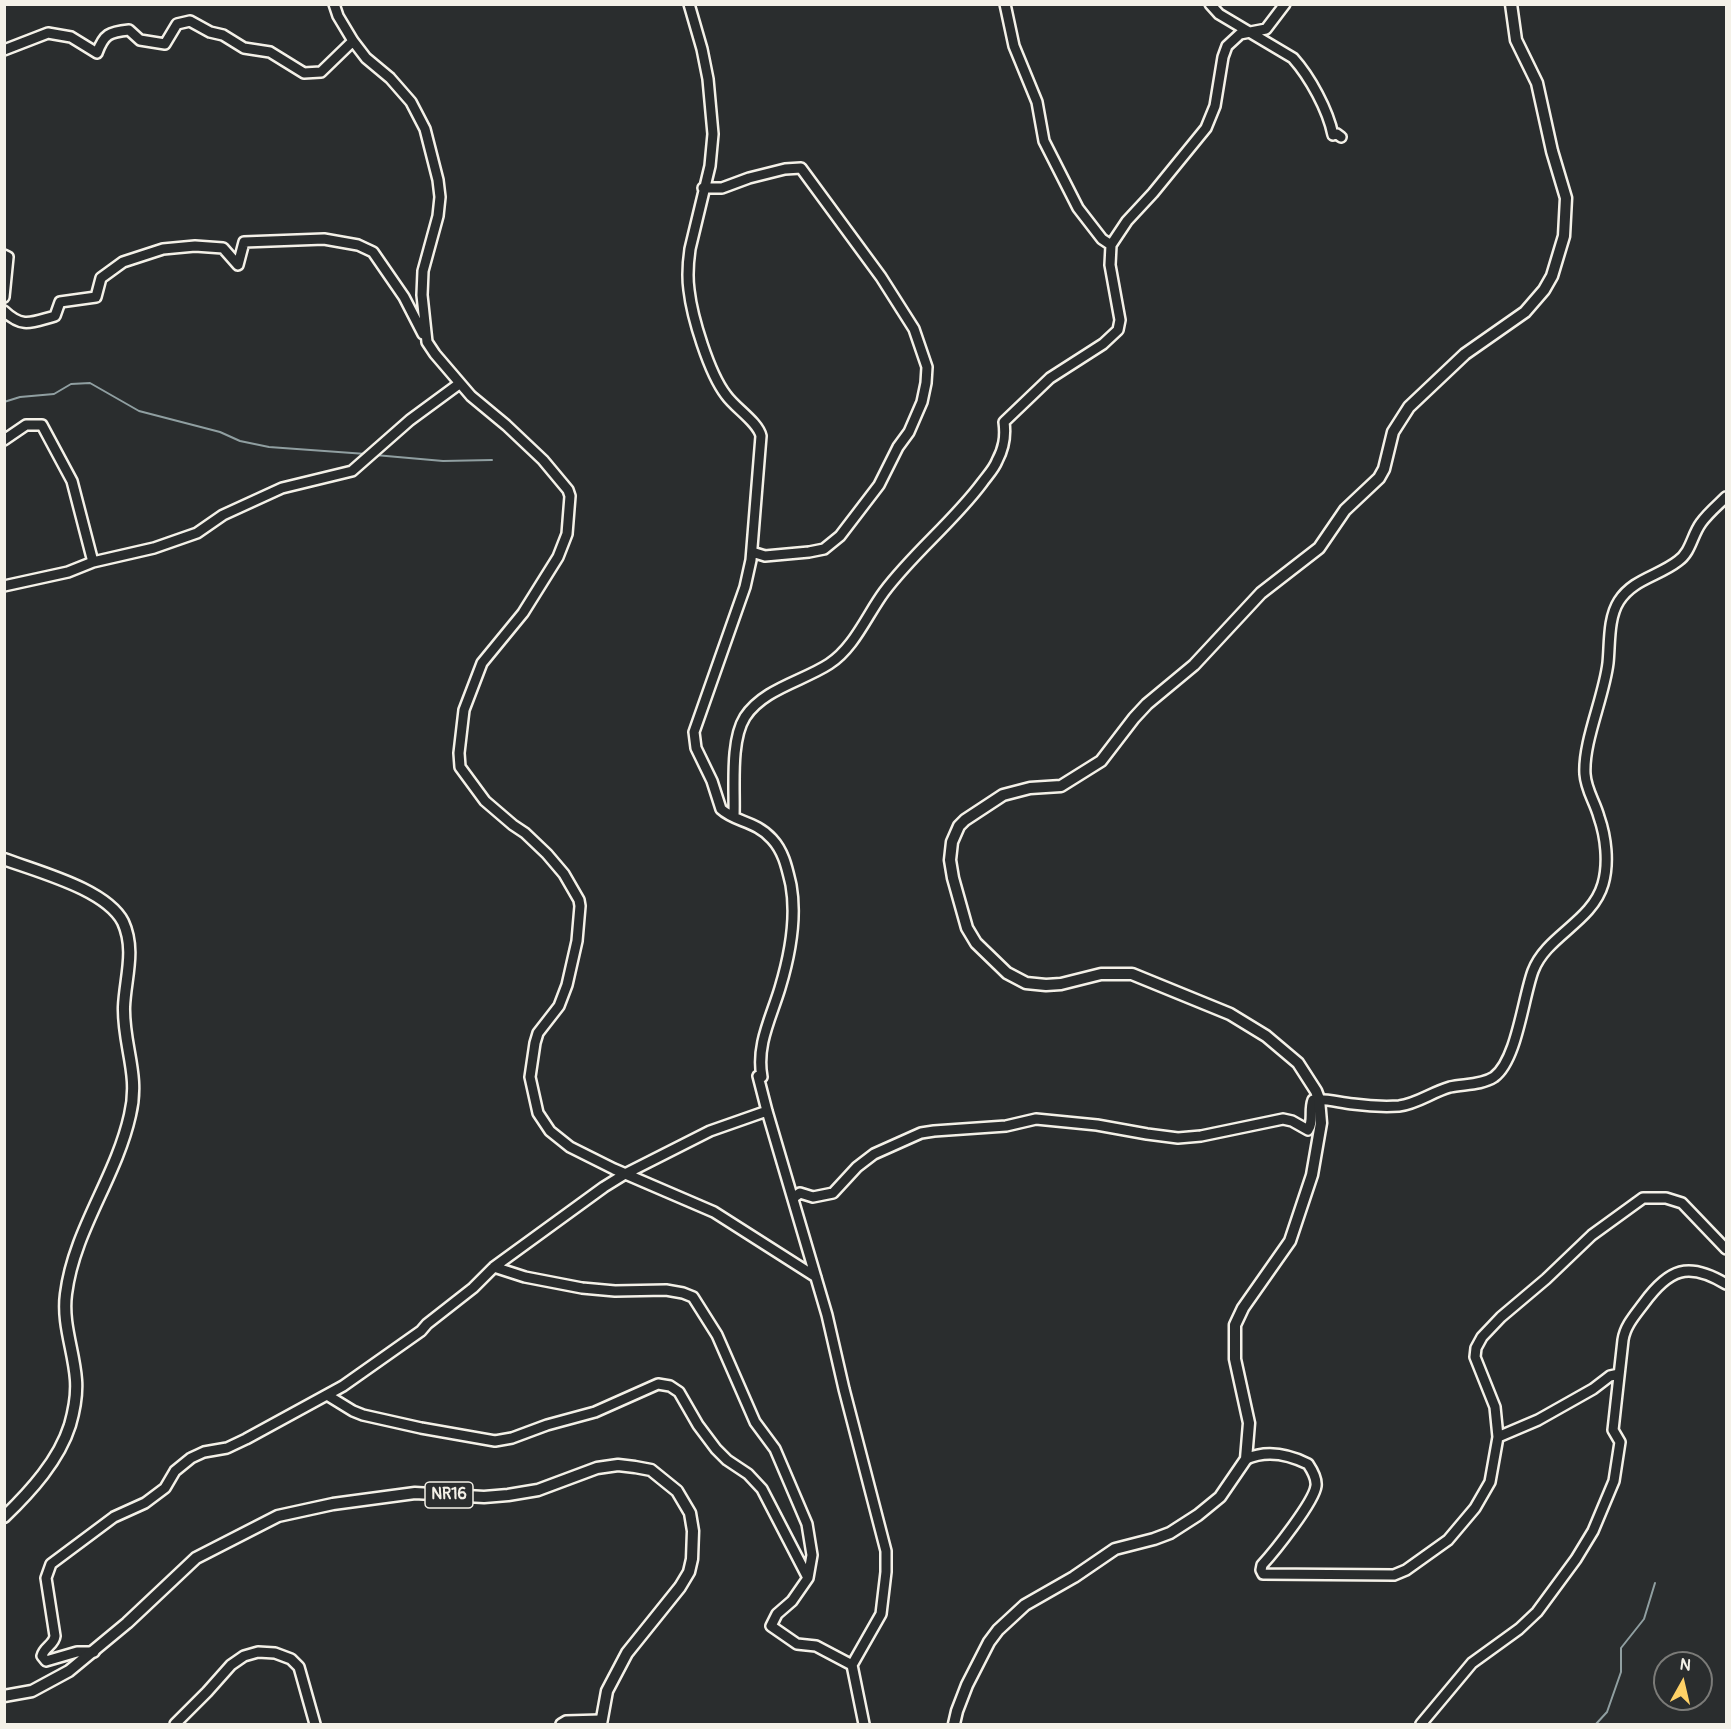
<!DOCTYPE html>
<style>
body{margin:0}
#map{position:relative;width:1731px;height:1729px;overflow:hidden;background:#2a2d2e;font-family:Pangolin,sans-serif}
canvas{display:block}
.frame{position:absolute;inset:0;border:6px solid #f4f1e8;pointer-events:none}
.north{position:absolute;left:1653px;top:1651px;width:60px;height:60px;box-sizing:border-box;background:#2a2d2e;border:2px solid #7b7b78;border-radius:50%;rotate:8deg;font-size:16px;font-weight:700;line-height:24px;text-align:center;color:#f4f1e8}
.north::after{content:'';display:block;margin:auto;width:21px;height:27px;background:#ffd166;clip-path:polygon(50% 0,100% 100%,50% 72%,0 100%)}
</style>
<div id="map">
<canvas width="1731" height="1729"></canvas>
<div class="frame"></div>
<div class="north">N</div>
</div>
<script>
const g = document.querySelector('canvas').getContext('2d');
g.lineJoin = 'round';
function stroke(path, color, width, dash) { g.strokeStyle = color; g.lineWidth = width; g.lineCap = dash ? 'butt' : 'round'; g.setLineDash(dash || []); g.stroke(path); }
function write(font, color, halo, rows, align = 'center') {
  g.font = font + ' Pangolin,sans-serif'; g.lineWidth = 4.5; g.setLineDash([]); g.textBaseline = 'middle'; g.strokeStyle = halo; g.fillStyle = color; for (const [text, x, y, turn = 0] of rows) {
    g.save(); g.translate(x, y); g.rotate((+turn || 0) * Math.PI / 180); g.textAlign = isNaN(turn) ? turn : align; if (halo) g.strokeText(text, 0, 0); g.fillText(text, 0, 0); g.restore();
  }
}
stroke(new Path2D(`
 M4 402 20 397 54 394 71 384 90 383 139 411 220 432 240 441 269 447 366 454
 M375 455 443 461 492 460
 M1596 1724 1607 1712 1621 1672V1648L1644 1619 1655 1583`), '#909fa1', 2);
const minor = new Path2D(`
 M334 4 338 16 353 41 366 58 390 78 411 102 425 129 438 180 440 197 438 216 423 271 422 295 427 342 435 354 471 396 506 425 543 460 568 490 570 496 567 534 558 557 523 613 482 663 464 710 459 753 460 767 485 801 513 825 525 833 547 854 564 874 579 900 580 906 577 941 567 985 559 1006 538 1033 535 1043 530 1077 538 1113 550 1131 570 1147 614 1169 714 1212 816 1277
 M689 4 702 49 708 79 713 134 710 166 690 249C688 263 687 276 689 290 692 317 709 373 726 395 735 408 758 422 761 436L751 560 745 587 694 732 696 748 712 781 721 809C735 822 756 821 772 839 784 852 787 868 791 885 797 919 790 955 780 988 771 1018 756 1045 762 1077L758 1076 767 1111 827 1315 844 1389 886 1551V1572L881 1614 852 1665 864 1724
 M1005 4 1014 46 1037 102 1044 141 1078 208 1102 239 1111 245
 M1210 4 1219 14 1293 58C1310 77 1328 110 1333 135L1337 134 1341 137
 M4 50 48 33 71 37 97 53C104 34 109 32 129 30L140 40 165 44 177 24 190 21 210 32 223 35 244 48 270 52 304 73 321 72 353 41
 M703 188H722L749 178 785 169 801 168 881 277 914 329 927 367 926 383 922 402 909 432 898 447 879 485 840 536 824 549 809 552 765 556 752 552
 M4 255 8 257 4 297
 M4 311C23 329 32 322 55 316L60 302 96 297 101 278 123 262 163 249 195 246 223 248 238 265 244 242 324 239 358 245 373 252 404 297 423 334
 M4 440 26 425H42L72 481 93 562
 M4 586 68 572 93 562 154 548 197 533 223 515 282 488 352 471 410 420 459 384
 M734 816C735 788 730 741 745 717 763 689 803 681 829 664 854 648 867 615 884 592 913 553 953 522 982 483 987 476 994 469 997 461 1004 448 1006 437 1004 422L1050 378 1103 344 1118 330 1120 320 1110 265 1111 245 1127 221 1153 193 1206 128 1215 106 1223 57 1227 46 1240 34 1266 29 1285 4
 M793 1198 800 1193 813 1197 833 1193 857 1167 874 1154 921 1133 934 1131 1006 1126 1036 1119 1097 1125 1147 1134 1178 1138 1201 1136 1283 1119 1292 1121 1308 1130C1314 1122 1309 1110 1313 1100 1326 1098 1340 1103 1353 1104 1368 1106 1384 1107 1399 1106 1417 1104 1432 1092 1450 1087 1464 1084 1482 1085 1494 1077 1517 1060 1523 998 1533 971 1546 936 1592 922 1603 884 1609 863 1606 837 1599 817 1595 802 1586 790 1585 774 1583 742 1604 697 1608 663 1610 644 1608 618 1619 601 1633 579 1659 576 1678 561 1691 552 1692 535 1701 523 1708 513 1718 505 1726 497
 M494 1267 525 1277 582 1288 615 1291 666 1290 683 1293 693 1297 717 1335 755 1422 775 1449 807 1524 812 1555 808 1578 792 1601 777 1614 771 1626 797 1644 816 1646 852 1665
 M327 1395 353 1411 363 1415 421 1428 495 1441 512 1438 547 1425 595 1412 658 1384 670 1386 679 1392 698 1425 716 1449 727 1460 748 1474 762 1489 808 1578
 M1498 1437 1538 1420 1593 1389 1610 1376 1619 1374
 M1246 1459C1266 1450 1288 1454 1308 1464 1312 1470 1317 1479 1316 1486 1314 1502 1274 1552 1262 1565L1261 1570 1263 1574 1394 1575 1406 1570 1448 1540 1475 1508 1490 1482 1498 1437 1495 1407 1475 1357 1476 1348 1482 1337 1501 1317 1546 1279 1592 1235 1643 1198H1666L1682 1203 1726 1249
 M94 1652H77L46 1661 42 1656C44 1647 54 1645 55 1636L46 1578 51 1564 114 1517 145 1503 165 1488 175 1471 191 1458 204 1452 227 1448 246 1439 343 1386 421 1331 427 1324 473 1288 494 1267 604 1187 625 1174 710 1131 767 1111
 M175 1724 207 1692 231 1665 244 1656 258 1652 275 1653 291 1659 299 1667 315 1724
 M561 1724 566 1721 601 1720
 M1421 1724 1472 1663 1519 1629 1537 1612 1576 1559 1593 1531 1614 1481 1620 1442 1613 1430 1623 1340C1625 1326 1635 1315 1644 1303 1669 1269 1688 1261 1726 1284`);
const major = new Path2D(`
 M4 859C38 872 106 889 123 922 136 950 125 979 124 1007 123 1046 140 1074 130 1115 116 1178 74 1230 66 1294 62 1324 74 1351 76 1380 77 1394 74 1411 70 1425 59 1460 31 1491 4 1517
 M4 1696 32 1691 69 1671 127 1623 196 1558 278 1516 333 1504 415 1493 484 1497 508 1495 538 1490 597 1468 618 1465 635 1467 651 1470 677 1491 690 1513 693 1531 692 1559 689 1572 680 1587 627 1653 607 1691 601 1724
 M954 1724 957 1711 967 1685 989 1642 998 1630 1025 1605 1074 1577 1115 1549 1154 1539 1170 1533 1198 1515 1220 1497 1246 1459 1249 1423 1235 1359V1325L1243 1308 1290 1241 1312 1175 1321 1123 1319 1099 1316 1091 1298 1063 1266 1036 1230 1014 1132 974H1101L1061 984 1046 985 1026 983 1007 973 976 943 967 928 953 878 950 860 952 842 959 826 965 820 1003 795 1030 788 1061 786 1101 761 1134 718 1147 704 1194 665 1261 593 1319 548 1345 510 1379 478 1384 469 1393 432 1409 407 1465 354 1525 312 1544 290 1552 276 1564 236 1566 198 1552 151 1537 83 1516 40 1511 4`);
stroke(minor, '#f4f1e8', 14);
stroke(major, '#f4f1e8', 15);
stroke(minor, '#2a2d2e', 9);
stroke(major, '#2a2d2e', 10);
for (const [x, y, w] of [
 [449,1495,48]
]) { const box = new Path2D(); box.roundRect(x - w / 2, y - 13, w, 26, 4.5); g.fillStyle = '#2a2d2e'; g.fill(box); stroke(box, '#f4f1e8', 1.5); }
write('bold 16px', '#f4f1e8', null, [
 ["NR16",449,1495]
]);
</script>
